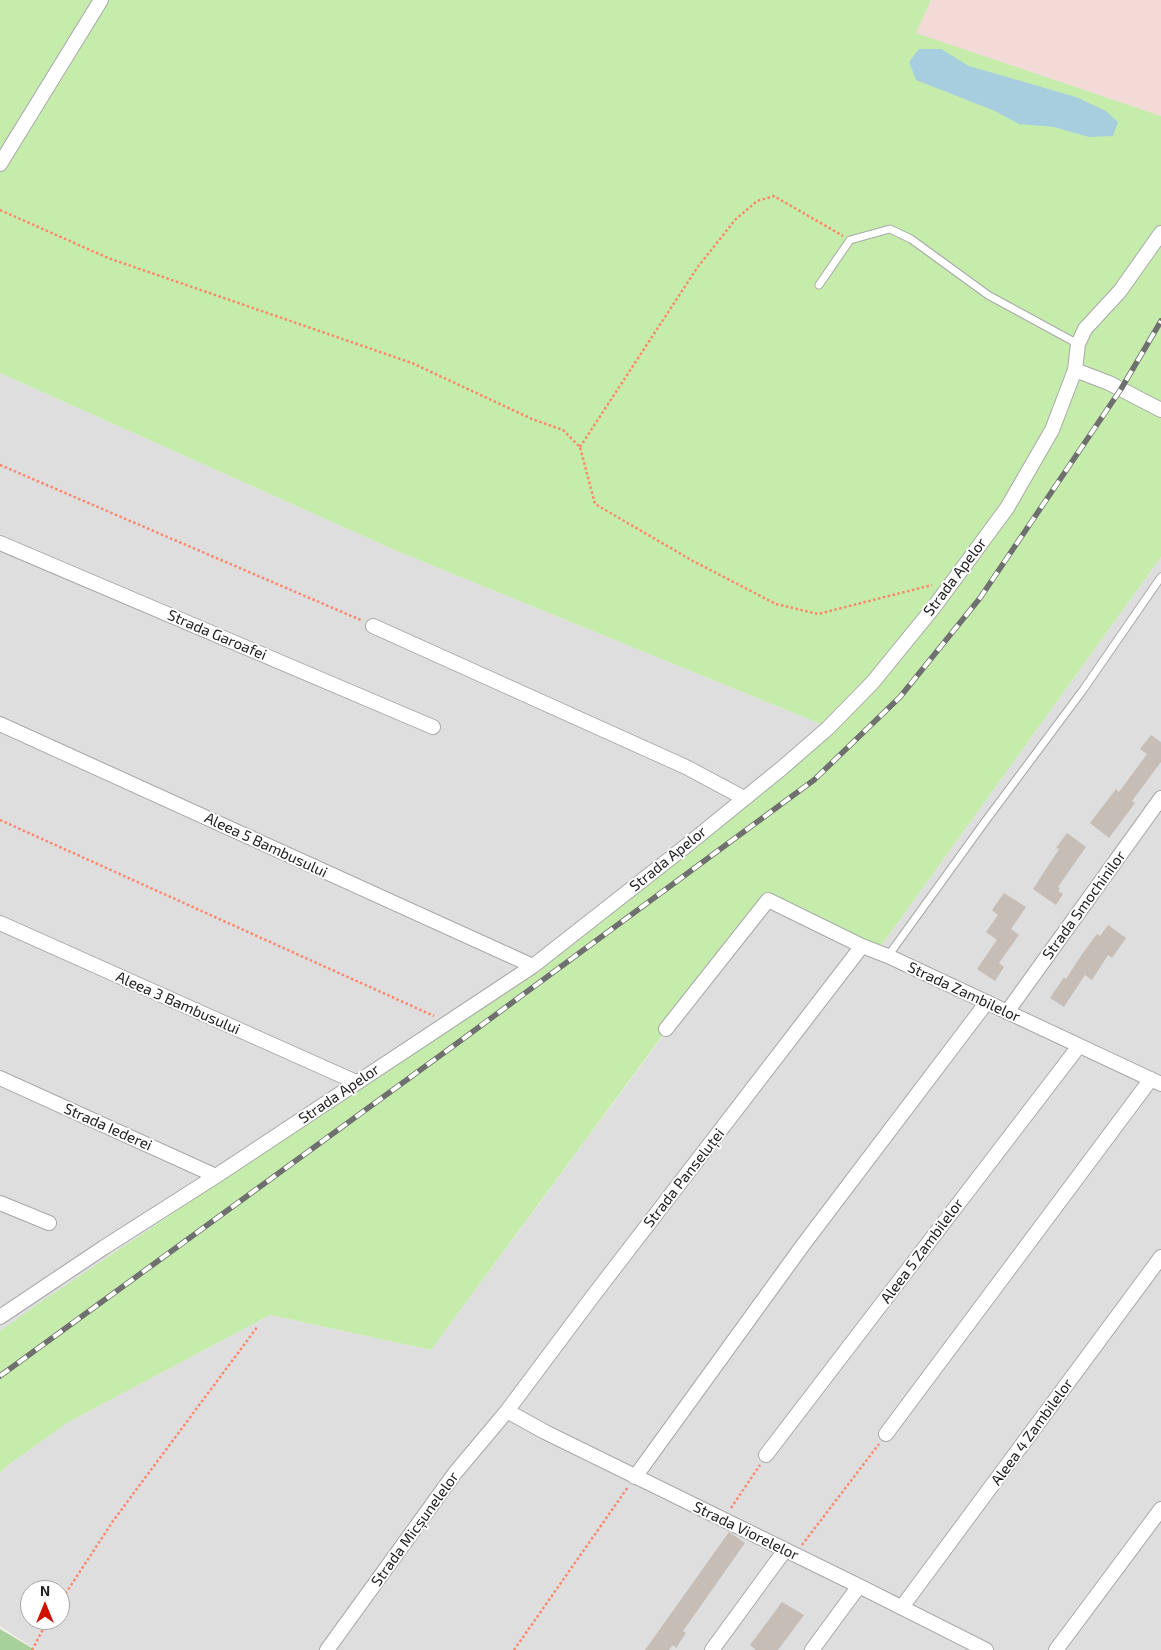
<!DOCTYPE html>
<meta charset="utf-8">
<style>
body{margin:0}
#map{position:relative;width:1161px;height:1650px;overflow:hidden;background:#f1efe7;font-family:"Exo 2",sans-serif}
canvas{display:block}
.north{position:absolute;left:20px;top:1580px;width:50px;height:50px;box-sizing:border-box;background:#fff;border:1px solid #a6a6a6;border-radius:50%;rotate:0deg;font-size:14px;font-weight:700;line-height:20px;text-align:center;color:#212121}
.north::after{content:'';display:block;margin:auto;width:18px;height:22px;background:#d11100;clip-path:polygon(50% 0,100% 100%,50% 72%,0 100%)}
</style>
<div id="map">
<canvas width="1161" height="1650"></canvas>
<div class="north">N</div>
</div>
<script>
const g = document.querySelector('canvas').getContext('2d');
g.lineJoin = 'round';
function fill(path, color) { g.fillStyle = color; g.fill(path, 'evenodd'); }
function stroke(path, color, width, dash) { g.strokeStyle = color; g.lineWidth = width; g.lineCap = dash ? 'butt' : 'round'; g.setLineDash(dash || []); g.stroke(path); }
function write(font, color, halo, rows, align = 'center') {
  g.font = font + ' "Exo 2",sans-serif'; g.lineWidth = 4; g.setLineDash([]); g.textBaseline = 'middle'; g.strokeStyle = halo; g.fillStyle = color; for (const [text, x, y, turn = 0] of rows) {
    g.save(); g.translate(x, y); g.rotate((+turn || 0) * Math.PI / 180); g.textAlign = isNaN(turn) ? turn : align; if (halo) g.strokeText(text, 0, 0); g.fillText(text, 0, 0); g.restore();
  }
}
fill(new Path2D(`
 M0 373 397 551 833 729 761 794 576 942 38 1304 0 1331Z
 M1161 557V1650H36L0 1626V1473L7 1466 67 1423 270 1315 431 1350 761 903 881 946ZM30 1590H60V1620H30Z`), '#dfdede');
fill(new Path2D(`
 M931 0H1161V116L915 33Z`), '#f2dad6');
fill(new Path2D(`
 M0 0H931L916 33 1161 116V557L881 946 760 903 431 1350 270 1315 67 1423 7 1466 0 1473V1331L38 1304 576 942 761 794 833 729 397 551 0 373Z`), '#c6ecac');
fill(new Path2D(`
 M0 1629 35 1650H0Z`), '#a6d19b');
fill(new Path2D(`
 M919 49H941L969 66 1076 97 1106 111 1118 122 1113 136 1089 137 1054 127 1019 124 995 111 916 80 909 62Z`), '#a7cedf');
fill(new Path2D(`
 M1151 735 1161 742V762L1132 801 1135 803 1109 838 1090 823 1116 789 1119 792 1147 754 1140 749Z
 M1067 833 1086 847 1058 887 1060 888 1058 891 1063 894 1056 905 1033 889 1059 849 1056 848Z
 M1004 893 1026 907 1011 929 1019 935 999 963 1004 967 995 981 977 969 997 940 986 932 998 915 992 910Z
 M1108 925 1126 938 1112 958 1108 955 1092 980 1085 975 1064 1007 1050 998 1064 977 1066 979 1082 954 1097 934 1100 936Z
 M729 1532 745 1543 683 1631 686 1633 676 1648 673 1645 669 1650H645Z
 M782 1602 804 1615 778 1650H756L750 1645Z`), '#c6beb6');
const lane = new Path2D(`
 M819 285 850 240 890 229 911 239 988 295 1078 344
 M888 956 984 823 1083 690 1161 577`);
const street = new Path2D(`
 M0 164 101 0
 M1075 370 1109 383 1161 410
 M0 543 433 727
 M373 626 686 767 744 798
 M0 724 533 966
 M0 923 356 1082
 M1007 1012 1161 798
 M666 1029 768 900 862 946 888 956 1161 1084
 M0 1078 216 1176
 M0 1203 49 1223
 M0 1317 103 1248 216 1176 533 966 686 846 782 768 828 728 873 682 934 607 1007 508 1052 430 1075 370 1078 344 1085 329 1120 291 1161 233
 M507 1411 545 1432 859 1586 986 1650
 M886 1434 1151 1079
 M766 1455 1079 1046
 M635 1477 803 1245 987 1002
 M902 1607 1161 1257
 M327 1650 455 1473 507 1411 593 1296 862 946
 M712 1650 785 1550
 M812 1650 859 1586
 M1056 1650 1161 1509`);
stroke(lane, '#a8a8a8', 9);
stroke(street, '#a8a8a8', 16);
stroke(new Path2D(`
 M0 210 108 258 412 363 532 419 563 430 580 447 595 504 693 561 776 604 818 614 932 585
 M580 447 697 268 735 220 757 201 774 196 843 236
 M0 465 363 621
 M0 820 434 1016
 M731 1508 760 1465
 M802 1545 879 1444
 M60 1602 113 1521 258 1326
 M32 1650 48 1620
 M514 1650 628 1487`), '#fd876c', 2.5, [2.5, 2.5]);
stroke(lane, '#fff', 7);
stroke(street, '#fff', 14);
const rail = new Path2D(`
 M0 1376 456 1044 814 780 900 697 980 598 1121 389 1161 321`);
stroke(rail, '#6f6f6f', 5.5);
stroke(rail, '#fff', 4, [11]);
write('15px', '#212121', '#fff', [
 ["Strada Apelor",955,577,-53],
 ["Strada Garoafei",217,635,23],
 ["Aleea 5 Bambusului",266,845,25],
 ["Strada Apelor",668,859,-39],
 ["Strada Smochinilor",1084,905,-54],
 ["Strada Zambilelor",964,992,25],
 ["Aleea 3 Bambusului",178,1003,24],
 ["Strada Apelor",339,1094,-34],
 ["Strada Iederei",108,1127,24],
 ["Strada Panseluței",684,1178,-52],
 ["Aleea 5 Zambilelor",922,1251,-53],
 ["Aleea 4 Zambilelor",1032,1432,-54],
 ["Strada Micșunelelor",415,1529,-54],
 ["Strada Viorelelor",746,1531,26]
]);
</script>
